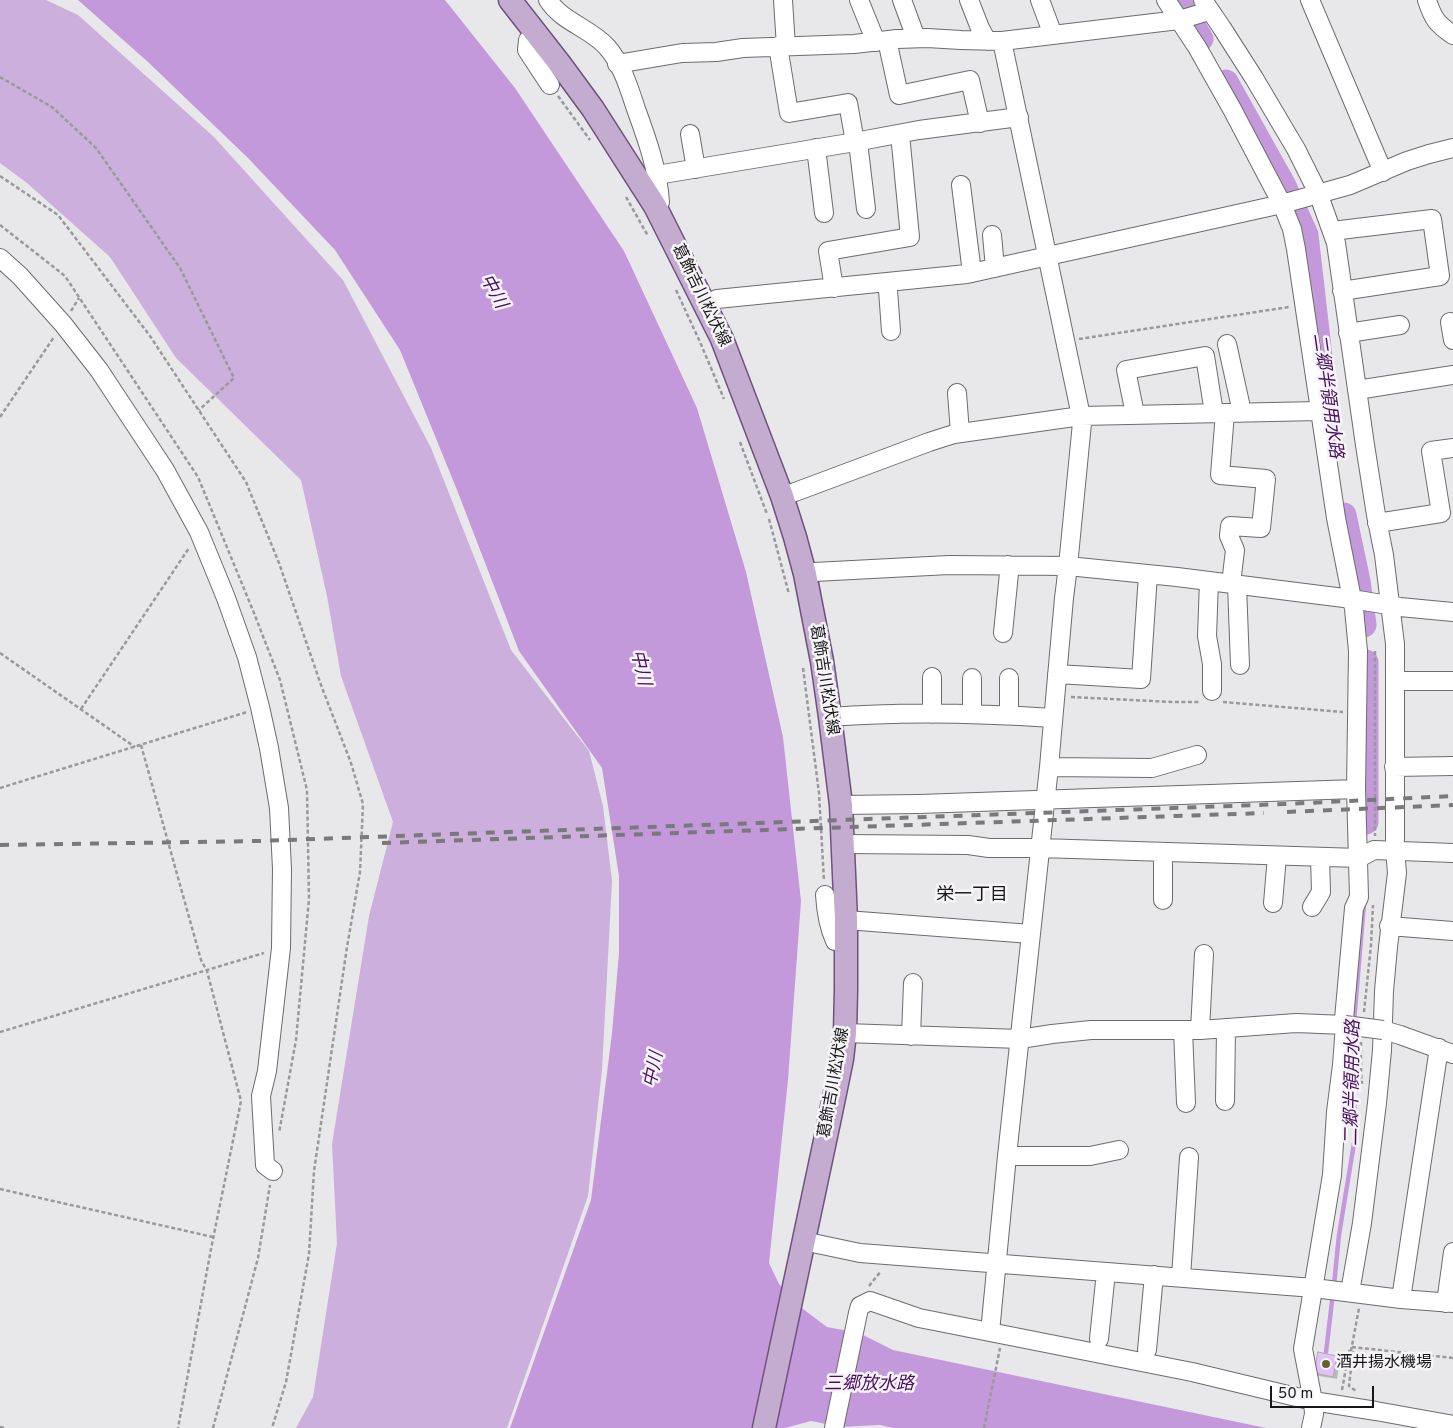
<!DOCTYPE html>
<meta charset="utf-8">
<style>
body{margin:0}
#map{position:relative;width:1453px;height:1428px;overflow:hidden;background:#e8e7ea;font-family:Overpass,sans-serif}
canvas{display:block}
.scale{position:absolute;left:1270px;top:1386px;width:104px;height:22px;box-sizing:border-box;border:2px solid #171718;border-top:0;padding-left:6px;font-size:15px;line-height:18px;white-space:nowrap;color:#171718;-webkit-text-stroke:4px #f6f4f7;paint-order:stroke}
</style>
<div id="map">
<canvas width="1453" height="1428"></canvas>
<div class="scale">50 m</div>
</div>
<script>
const g = document.querySelector('canvas').getContext('2d');
g.lineJoin = 'round';
function fill(path, color) { g.fillStyle = color; g.fill(path, 'evenodd'); }
function stroke(path, color, width, dash) { g.strokeStyle = color; g.lineWidth = width; g.lineCap = dash ? 'butt' : 'round'; g.setLineDash(dash || []); g.stroke(path); }
function write(font, color, halo, rows, align = 'center') {
  g.font = font + ' Overpass,"Noto Sans JP",sans-serif'; g.lineWidth = 5; g.setLineDash([]); g.textBaseline = 'middle'; g.strokeStyle = halo; g.fillStyle = color; for (const [text, x, y, turn = 0] of rows) {
    g.save(); g.translate(x, y); g.rotate((+turn || 0) * Math.PI / 180); g.textAlign = isNaN(turn) ? turn : align; if (halo) g.strokeText(text, 0, 0); g.fillText(text, 0, 0); g.restore();
  }
}
fill(new Path2D(`
 M0 0H46L78 15 214 137 343 280 431 448 511 650 589 751 603 806 612 881 602 1070 588 1196 507 1428H296L313 1397 337 1243 332 1144 369 916 393 822 341 676 327 596 301 480 176 358 110 257 27 183 0 163Z`), '#ccafdc');
fill(new Path2D(`
 M78 0H445L515 88 624 251 697 408 746 572 783 737 801 901 788 1080 769 1263 779 1284 803 1309 827 1327 859 1333 893 1350 1266 1428H893L880 1425 841 1427 811 1421 785 1428H510L591 1200 612 1033 619 953V876L602 768 519 651 457 490 400 350 335 250 248 158 148 62Z`), '#c499dc');
fill(new Path2D(`
 M1337 1357 1340 1360 1337 1379 1319 1376 1316 1373Z`), '#0003');
stroke(new Path2D(`
 M1354 1022 1364 903
 M1334 1285 1339 1235 1356 1131 1351 1055
 M1326 1352 1333 1293`), '#c499dc', 4.5);
stroke(new Path2D(`
 M1178 0 1201 39
 M1226 82 1283 184 1306 235 1321 366
 M1344 515 1358 581 1364 625
 M1366 662V822`), '#c499dc', 25);
const building = new Path2D(`
 M1318 1352 1337 1356 1333 1377 1315 1373Z`);
fill(building, '#e4c0f8');
stroke(building, '#adabae', 1);
const minor = new Path2D(`
 M548 0C562 22 590 28 607 47 622 64 629 88 636 109 647 139 658 170 660 202L655 206
 M783 0 786 47
 M859 0 876 42
 M902 0 916 38
 M969 0 980 28 987 41
 M1040 0 1053 35
 M1166 0 1197 47 1232 109 1282 204 1292 229 1296 249 1336 518 1354 609 1358 651 1356 789 1359 897 1354 908 1344 1019 1345 1025 1342 1065 1336 1112 1332 1175 1303 1349 1313 1401 1314 1414 1311 1428
 M1203 0 1222 28 1254 78 1296 149 1318 193 1336 243 1365 445 1376 515 1384 555 1395 644V850L1397 873 1388 947 1384 991 1382 1050 1377 1103 1362 1223 1350 1292
 M1310 0 1383 172
 M1427 0C1433 19 1437 24 1453 35
 M536 33 528 40 527 50 550 85
 M887 40 899 95 970 80 980 123
 M778 46 789 113 848 103 855 142
 M617 64 682 53 716 52 743 48 854 44 897 39 927 38 961 40 1002 41 1179 20 1209 11
 M690 134 696 169
 M858 142 866 209
 M816 148 824 213
 M657 175 855 142 919 130 1019 117
 M961 185 972 273
 M1332 231 1432 219 1440 276 1342 291
 M992 235 995 268
 M0 258 20 276 63 324 99 370 165 470 199 532 226 598 247 657 260 707 269 748 279 808 282 869 281 948 267 1071 261 1096 265 1165 273 1171
 M887 282 888 290 891 331
 M834 288 828 251 910 237 900 134
 M705 305 717 299 967 274 1282 204 1350 185 1407 161 1429 154 1453 148
 M1450 322 1453 340
 M1348 333 1400 325
 M1227 344 1240 403V413
 M1357 390 1453 375
 M957 393 960 433
 M1225 413 1220 475 1266 479 1261 528 1230 526 1229 536 1235 550 1231 584
 M1135 414 1126 370 1205 356 1214 413
 M782 496 795 492 929 442 954 434 1081 416 1319 411
 M1377 523 1441 513 1431 451 1453 448
 M805 574 814 572 949 565 1068 566 1177 577 1352 599 1400 607 1453 612
 M1209 581 1207 636 1212 664V691
 M1237 585 1240 665
 M1003 633 1009 573 1008 565
 M1057 674 1141 679 1148 574
 M1009 678V715
 M1396 681H1453
 M932 714V677
 M972 714V678
 M830 717C905 711 979 713 1053 718
 M1049 767 1152 768 1197 755
 M1394 767 1453 766
 M841 805 919 804 1356 789
 M843 844 968 845 989 848H1040L1359 858 1374 850 1453 853
 M825 895C826 911 828 926 835 941H846
 M1163 900V852
 M1273 903 1277 856
 M1312 907 1321 892 1320 857
 M846 920 1031 934
 M1389 926 1453 931
 M1183 1030 1186 1103
 M1200 1030 1204 954
 M1383 1030 1400 1035 1453 1054
 M845 1033 1020 1039 1052 1034 1091 1030H1200L1296 1023 1345 1025
 M911 1036 913 983
 M1225 1101 1226 1028
 M1007 1156H1090L1119 1150
 M803 1241 860 1253 1314 1288 1401 1299 1453 1303
 M1181 1277 1189 1157
 M1401 1299 1439 1048
 M1446 1303 1453 1252
 M990 1332 1007 1156 1049 767 1064 598 1068 566 1082 423 1081 416 1002 41
 M1099 1339 1106 1272
 M1147 1350 1154 1275
 M834 1428 858 1313 860 1306 870 1301 919 1318 1192 1372 1313 1401 1376 1411 1453 1425`);
const major = new Path2D(`
 M510 0 560 64 593 109 655 206 722 339 782 496 795 537 805 574 822 661 830 717 841 805 846 920V990L845 1033 842 1059 829 1122 764 1428`);
stroke(minor, '#6d6b6e', 20);
stroke(major, '#6d537c', 25);
stroke(new Path2D(`
 M0 77 52 107 96 148 180 268 234 378 199 410
 M558 96 590 140
 M0 176 58 215 150 336 246 482 279 563 321 685 351 763 363 804 360 872 347 947 314 1171 309 1254 286 1382 272 1428
 M626 197 648 236
 M0 225 65 276 198 477 254 613 280 680 307 790 309 899 296 1040 279 1133
 M676 290 700 342 724 399
 M71 311 79 298
 M1079 339 1289 307
 M0 417 54 337
 M740 442 767 514
 M769 519 789 594
 M1375 651V836
 M0 653 135 747
 M803 668 819 793 824 881
 M1071 697 1172 702H1200
 M1223 702 1343 712
 M81 709 189 548
 M141 745 201 960 207 971 241 1101 211 1249 178 1428
 M0 788 247 712
 M1364 1012 1371 945 1373 905
 M0 1032 264 953
 M1361 1042V1072L1362 1084
 M0 1189 213 1237
 M869 1286 881 1271
 M1352 1347 1453 1358
 M1351 1351 1359 1308
 M1353 1351 1349 1386 1356 1391
 M1342 1390 1349 1351H1351
 M0 1427 6 1428
 M213 1428 258 1258 270 1185
 M984 1428 1000 1348`), '#99989a', 2.5, [4, 2.5]);
stroke(minor, '#fff', 18);
stroke(major, '#c4acd1', 22);
stroke(new Path2D(`
 M1287 812 1453 805
 M382 843 1264 813
 M0 845 259 841 1285 804 1453 796`), '#79787a', 4, [9, 9]);
const minorBridge = new Path2D(`
 M1345 1025 1383 1030`);
stroke(minorBridge, '#6d6b6e', 20, []);
stroke(minorBridge, '#fff', 18);
for (const [x, y, r, color] of [
 [1326,1364,5,"#66612d"]
]) { const dot = new Path2D(); dot.arc(x, y, r, 0, 2 * Math.PI); g.fillStyle = color; g.fill(dot); stroke(dot, '#f6f4f7', 2); }
write('16px', '#171718', '#f6f4f7', [
 ["葛飾吉川松伏線",700,296,64],
 ["葛飾吉川松伏線",823,680,81],
 ["葛飾吉川松伏線",835,1083,-80]
]);
write('16px', '#171718', '#f6f4f7', [
 ["酒井揚水機場",1336,1364]
], 'left');
write('italic 18px', '#491061', '#f6f4f7', [
 ["中川",492,292,61],
 ["二郷半領用水路",1326,396,82],
 ["中川",639,668,77],
 ["中川",655,1070,-78],
 ["二郷半領用水路",1354,1083,-89],
 ["三郷放水路",869,1385]
]);
write('18px', '#171718', '#f6f4f7', [
 ["栄一丁目",972,896]
]);
</script>
